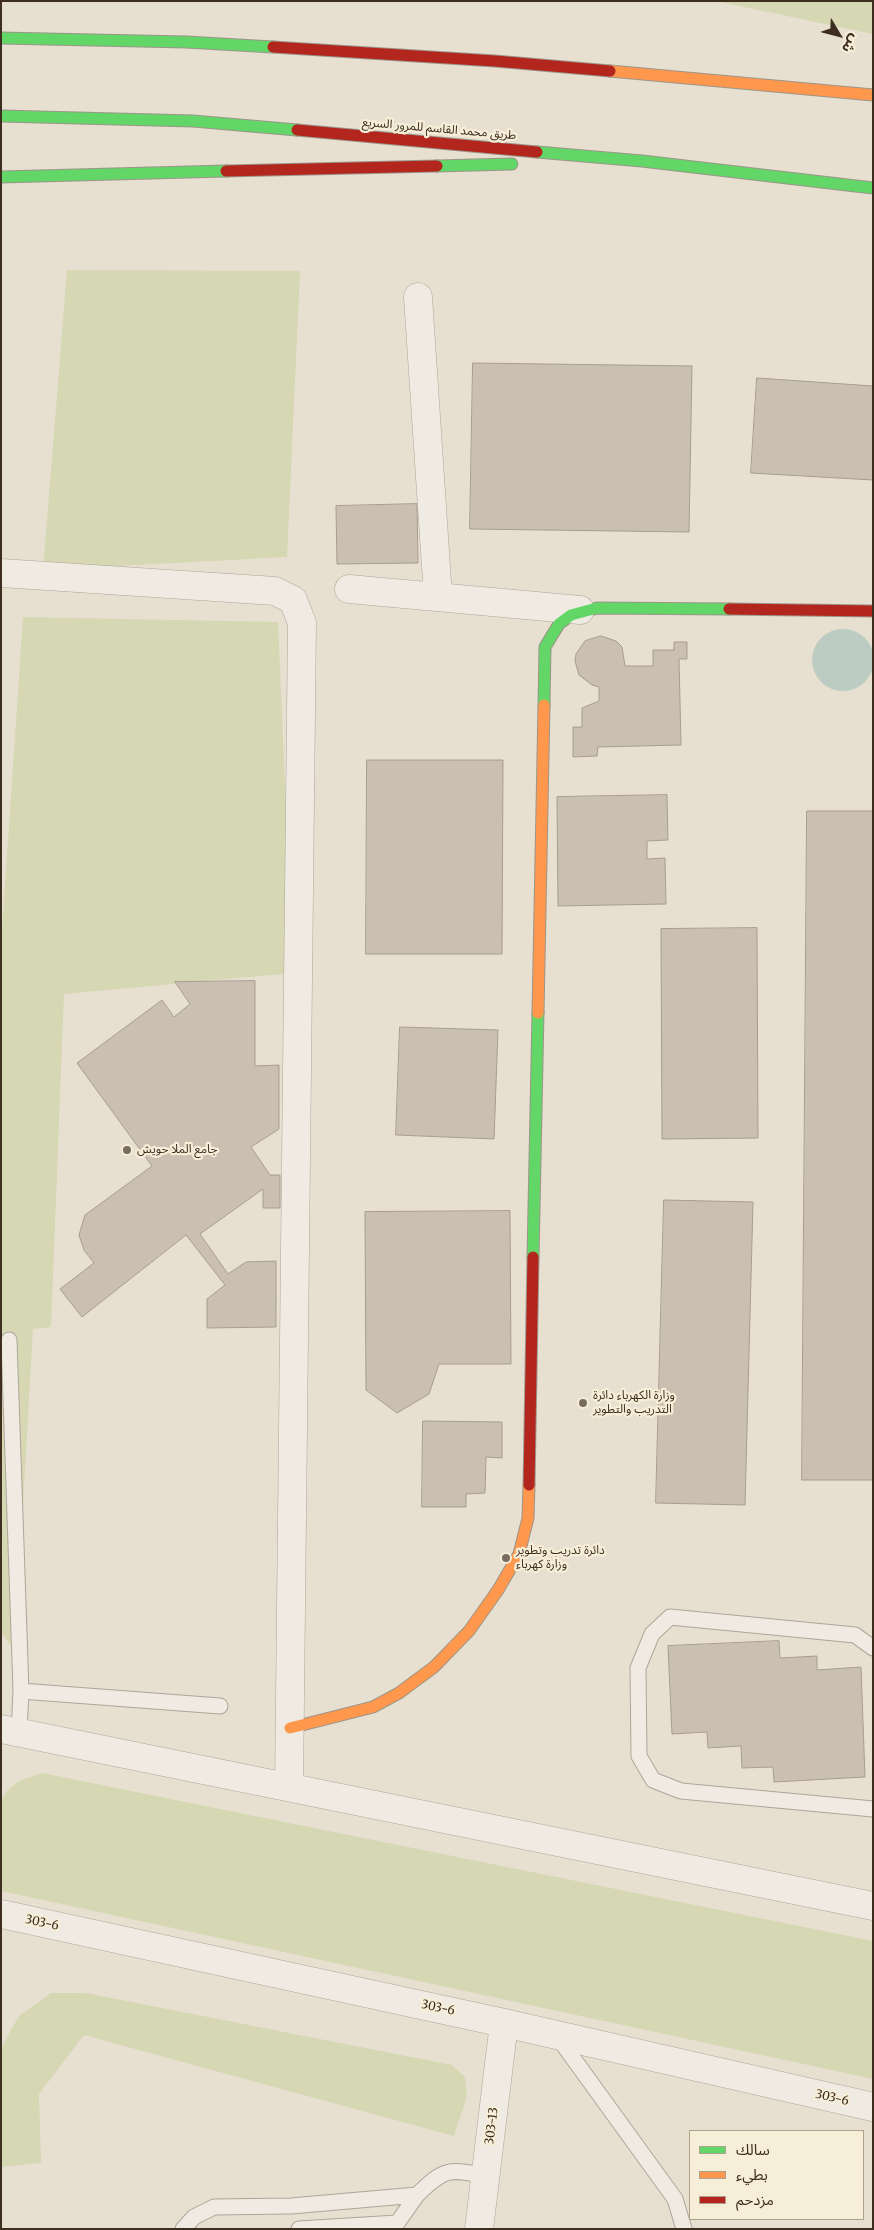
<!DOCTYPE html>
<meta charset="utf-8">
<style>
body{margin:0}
#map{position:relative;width:874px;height:2230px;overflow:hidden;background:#e7e0d1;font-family:Merriweather,"Noto Sans Arabic",serif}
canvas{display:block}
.frame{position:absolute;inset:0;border:2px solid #3d2e20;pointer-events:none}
.legend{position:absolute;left:689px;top:2130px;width:175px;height:90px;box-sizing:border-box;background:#f7eed8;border:1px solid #ada18e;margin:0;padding:6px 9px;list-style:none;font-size:15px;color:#3d2e20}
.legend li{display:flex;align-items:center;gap:10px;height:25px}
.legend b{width:25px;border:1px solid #ada18e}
.north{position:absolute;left:814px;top:10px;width:50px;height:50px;-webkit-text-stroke:4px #f7eed8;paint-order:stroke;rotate:127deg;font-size:14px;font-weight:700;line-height:20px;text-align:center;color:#3d2e20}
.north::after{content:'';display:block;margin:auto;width:18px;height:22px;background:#3d2e20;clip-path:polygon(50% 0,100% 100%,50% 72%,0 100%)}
</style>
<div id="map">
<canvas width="874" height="2230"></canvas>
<div class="frame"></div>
<ul class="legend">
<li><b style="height:6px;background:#63d668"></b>سالك</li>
<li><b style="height:6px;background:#ff974d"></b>بطيء</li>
<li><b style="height:6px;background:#b3261e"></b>مزدحم</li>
</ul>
<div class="north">ش</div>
</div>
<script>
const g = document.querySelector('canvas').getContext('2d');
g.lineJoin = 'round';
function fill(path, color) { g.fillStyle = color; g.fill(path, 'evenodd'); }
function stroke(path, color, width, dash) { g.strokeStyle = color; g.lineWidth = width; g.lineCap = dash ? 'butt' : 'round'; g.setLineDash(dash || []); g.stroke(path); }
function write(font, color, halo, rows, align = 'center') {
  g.font = font + ' Merriweather,"Noto Sans Arabic",serif'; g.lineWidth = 4.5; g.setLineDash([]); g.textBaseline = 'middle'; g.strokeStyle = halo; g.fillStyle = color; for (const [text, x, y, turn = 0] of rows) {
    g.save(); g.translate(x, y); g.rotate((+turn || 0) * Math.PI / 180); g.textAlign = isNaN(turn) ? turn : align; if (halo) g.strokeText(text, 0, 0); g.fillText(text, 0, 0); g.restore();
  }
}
fill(new Path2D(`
 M715 1H873V34L725 3Z
 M67 270 300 271 287 557 43 570Z
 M23 617 278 622 293 973 64 994 51 1327 33 1329 17 1611 28 1666 1 1633V944Z
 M42 1773 873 1941V2079L1 1891V1801C7 1784 26 1778 42 1773Z
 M51 1993H86L452 2065 465 2077 467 2097 454 2136 84 2035 39 2094 41 2163 1 2167V2048L19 2016Z`), '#d6d7b3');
fill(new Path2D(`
 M812 660a31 31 0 1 1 62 0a31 31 0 1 1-62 0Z`), '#bcccc2');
const building = new Path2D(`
 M473 363 692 366 689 532 470 529Z
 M757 378 873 386V480L751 473Z
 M417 504 418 563 337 564 336 506Z
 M601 636 616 641 622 647 625 666H653V650H674V642H687V659H679L681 745 598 747 597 756 573 757V727H582V708L599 701V687L592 685 579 675 575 661 576 654 585 641Z
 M367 760H503L502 954H366Z
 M667 795 668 840 647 841V859L665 858 666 904 558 906 557 797Z
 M807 811H873V1480H802Z
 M757 928 758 1138 662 1139 661 929Z
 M255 981V1066L279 1065V1129L251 1147 270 1175H280V1208H263V1189L200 1234 228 1274 246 1262 276 1261V1327L207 1328V1299L225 1285 186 1235 82 1317 60 1289 94 1263 84 1250 79 1235 85 1215 152 1166 77 1063 162 1000 174 1017 190 1004 175 982Z
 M400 1027 498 1030 494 1139 396 1135Z
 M664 1200 753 1202 745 1505 656 1503Z
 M510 1211 511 1364H439L429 1394 397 1413 366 1390 365 1212Z
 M423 1421 502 1422V1458L486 1457 485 1493 466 1494V1507H422Z
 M779 1641 780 1658 817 1656V1670L861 1667 865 1777 774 1782 773 1767 742 1768 741 1746 708 1748 707 1732 672 1734 668 1646Z`);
fill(building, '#cbbfb2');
stroke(building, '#a89c90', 1);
const lane = new Path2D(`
 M9 1340 21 1691 19 1732
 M873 1648 855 1635 670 1617 652 1634 638 1668 639 1756 653 1780 681 1791 873 1809
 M21 1691 220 1706
 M557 2036 675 2199 684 2229
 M183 2229 194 2217 214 2207 291 2206 417 2195C443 2169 449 2168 485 2176
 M299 2229 397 2223
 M393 2229 417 2195`);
const street = new Path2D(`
 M418 297 438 597
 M1 573 275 591 293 600 302 623 289 1786
 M349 589 580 610
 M1 1729 873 1906
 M1 1914 504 2023 873 2107
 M479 2229 504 2023`);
const fast = new Path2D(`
 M1 38 186 42 273 47
 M1 116 193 121 297 130
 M537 152 642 161 873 188
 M437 166 512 164
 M1 177 226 171
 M544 705 545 647 559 624 571 615 597 608 729 609
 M533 1257 538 1013`);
const slow = new Path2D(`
 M610 71 873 95
 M538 1013 544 705
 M290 1728 373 1707 399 1693 434 1667 469 1631 498 1590 519 1554 528 1518 529 1485`);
const jam = new Path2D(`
 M273 47 495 61 610 71
 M297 130 537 152
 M226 171 437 166
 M729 609 873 611
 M529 1485 533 1257`);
stroke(lane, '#ada599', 17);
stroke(street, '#ada599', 29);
stroke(fast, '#9c958a', 13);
stroke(slow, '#9c958a', 13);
stroke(jam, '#9c958a', 13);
stroke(lane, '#efebe3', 15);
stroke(street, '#efebe3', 28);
stroke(fast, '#63d668', 11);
stroke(slow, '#ff974d', 11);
stroke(jam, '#b3261e', 11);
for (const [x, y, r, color] of [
 [127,1150,5,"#786c5e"],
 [583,1403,5,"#786c5e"],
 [506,1558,5,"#786c5e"]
]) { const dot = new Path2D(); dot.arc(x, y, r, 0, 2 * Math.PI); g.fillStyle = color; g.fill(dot); stroke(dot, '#f7eed8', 2); }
write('12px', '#3d2e20', '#f7eed8', [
 ["طريق محمد القاسم للمرور السريع",439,129,5],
 ["303-6",42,1923,12],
 ["303-6",438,2008,12],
 ["303-6",832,2098,13],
 ["303-13",492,2126,-83]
]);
write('12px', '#3d2e20', '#f7eed8', [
 ["جامع الملا حويش",137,1150],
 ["وزارة الكهرباء دائرة",593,1396],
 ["التدريب والتطوير",593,1410],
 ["دائرة تدريب وتطوير",516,1551],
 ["وزارة كهرباء",516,1565]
], 'left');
</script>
